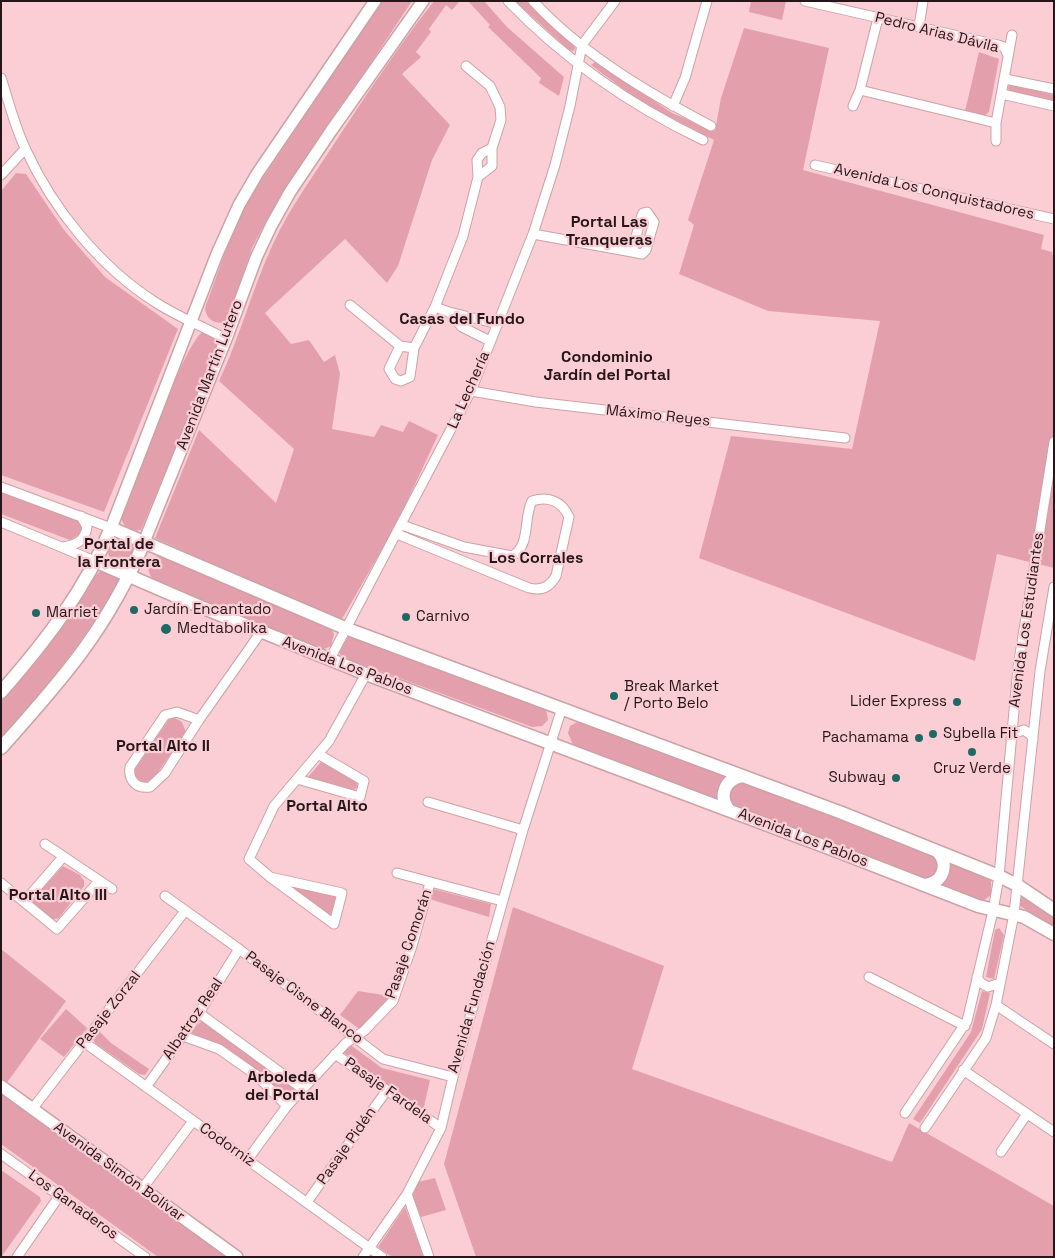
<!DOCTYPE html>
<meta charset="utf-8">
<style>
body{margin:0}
#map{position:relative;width:1055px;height:1258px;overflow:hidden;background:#fbced5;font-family:"Space Grotesk",sans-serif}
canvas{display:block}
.frame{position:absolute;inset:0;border:2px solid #261619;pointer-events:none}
</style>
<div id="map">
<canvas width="1055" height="1258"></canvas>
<div class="frame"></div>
</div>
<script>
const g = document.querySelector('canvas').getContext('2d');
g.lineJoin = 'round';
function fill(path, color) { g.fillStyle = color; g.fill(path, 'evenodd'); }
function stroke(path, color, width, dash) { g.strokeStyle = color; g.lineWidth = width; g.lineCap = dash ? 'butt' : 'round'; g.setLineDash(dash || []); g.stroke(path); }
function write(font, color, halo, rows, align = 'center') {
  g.font = font + ' "Space Grotesk",sans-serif'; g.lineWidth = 4.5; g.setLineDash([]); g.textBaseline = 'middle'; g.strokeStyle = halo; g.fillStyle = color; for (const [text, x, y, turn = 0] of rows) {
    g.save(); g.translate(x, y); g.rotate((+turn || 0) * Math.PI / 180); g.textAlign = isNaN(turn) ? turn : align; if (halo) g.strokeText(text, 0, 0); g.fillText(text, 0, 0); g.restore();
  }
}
fill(new Path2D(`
 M382 1H412L267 219 252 248 227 319 223 323C212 323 206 318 205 308L237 219 246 203Z
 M434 1H460L452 10 446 5 429 29 431 32 416 52 421 57 402 74 450 125 432 160 398 266 387 283 345 239 265 313 291 344 309 340 324 362 335 355 340 374 332 429 374 437 381 425 403 432 409 421 438 435 397 523 342 619 298 603 155 538 199 430 276 503 294 449 219 381C240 337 252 289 273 244 289 209 313 176 334 144 366 95 398 47 434 1Z
 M468 1H484L507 27 564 77 559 96 539 83 541 78 488 27 490 25Z
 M515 1H526L571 41 575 48 574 51 569 50Z
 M751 1H786L782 20 749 12Z
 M744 28 829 48 803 170 1044 235 1041 249 1052 252 1054 260V568L997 554 975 661 699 558 731 436 852 449 880 321 768 311 679 274 694 225 688 220 714 140 641 102 591 65 596 61 672 113 715 131 721 98Z
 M979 52 999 59 989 112 984 116 965 111Z
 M1009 84 1054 95V101L1010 91 1008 89Z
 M16 173 26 174 64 230 105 277 178 329 104 512 1 475V191Z
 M203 332 214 337 218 345 141 530 134 531 125 526 121 519 123 512C132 487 187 337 203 332Z
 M1 491 79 519 83 525 82 533 70 540 1 514Z
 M108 551a13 13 0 1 1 26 0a13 13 0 1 1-26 0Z
 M160 555 331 629 334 634 331 646 322 650 153 579C145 570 148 560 160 555Z
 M103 570 117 577 119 582C86 639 45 689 1 738V698C30 666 59 634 82 598 88 589 92 575 103 570Z
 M349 636 546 709 548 720 542 726 532 727 342 657 338 651Z
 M173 717 182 722 186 732 154 778 143 784 135 776V769L169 719Z
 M581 720 979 869 991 881V895L983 901 573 745 568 733 570 726Z
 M321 762 357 782V787L354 790 308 777Z
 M63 866 80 875 84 881V886L59 918 51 920 32 904 33 899Z
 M286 883 336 896 331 914H329Z
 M433 889 491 904 489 917 429 899Z
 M1023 897 1054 916V928L1017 904 1019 898Z
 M513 907 664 966 632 1069 892 1162 909 1123 1054 1206V1257H476L444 1164Z
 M999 928 1004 935 994 979 986 977 995 930Z
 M1 949 66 1001 6 1084 1 1081Z
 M358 991 390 996 361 1030 340 1015Z
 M982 991 990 993 982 1029 920 1123 913 1119 971 1032Z
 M66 1009 87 1028 64 1057 40 1039Z
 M202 1020 294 1086 297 1090 285 1101 267 1080 224 1048 191 1033Z
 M99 1031 111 1043 149 1069 145 1075 139 1074 95 1043 93 1039Z
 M349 1044 382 1068 430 1080 423 1111 344 1053 343 1049Z
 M1 1094 230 1257H158L1 1144Z
 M1 1170 40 1197 41 1201 2 1256Z
 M435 1178 446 1210 421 1217 412 1198 418 1182Z
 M405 1207 424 1257H392L378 1247Z`), '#e3a0ac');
const minor = new Path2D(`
 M508 1C564 59 630 105 703 140
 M533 1C582 54 648 93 711 126
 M805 1 998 45 1004 47 1008 55
 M919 27 923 1
 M466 66 490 86 500 107 501 120 492 148V166L478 177
 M1 78C9 102 15 128 26 150 53 209 100 267 155 302 178 317 202 326 226 339
 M1005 79 1054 89
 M860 90 996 123
 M1002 94 1054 106
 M673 106 685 78 707 1
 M853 106 860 90 878 18
 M996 141V123L1012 35
 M815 165 1054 219
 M1 175 25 149
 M533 234 632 252 642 254 646 250 654 222 647 212 643 213 641 218 632 252
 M350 305 400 346 414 348
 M435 307 449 312 498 324
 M449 312 462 327 490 341
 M400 346 389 369 395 379 401 381 410 377 414 348 435 307 463 236 478 177 477 160 482 153 492 148
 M471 391 536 402 845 438
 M1 487 111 528
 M1 522 97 562
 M397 534 529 588C541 591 550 587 556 576L569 517C562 501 548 496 532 501 523 518 531 546 512 556L464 547 402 525
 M63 547C76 545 85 541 87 527L81 516
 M330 659 471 391 533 234 555 165 570 106 582 45 615 1
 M199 720 177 712 165 715 130 767C128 781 137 789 150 787L165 773 199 720 261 632
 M1011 739 1015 733 1024 730 1031 735 1033 740
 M297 779 360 797 364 781 318 754
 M428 802 523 830
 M45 844 112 889
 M397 873 502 901
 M270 877 334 924 342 893 270 877 249 859 274 806 329 741 366 674
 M1 883 57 929 99 881
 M165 896 239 949 383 1059 453 1077
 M24 902 63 857
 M869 977 965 1026
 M977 977 981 983 988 987 1000 983
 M996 1005 1054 1044
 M199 1013 303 1089
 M183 1036 219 1049 256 1075 287 1106
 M84 1042 382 1257
 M335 1054 441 1128
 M963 1070 1054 1132
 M146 1087 199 1013 239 949
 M33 1108 185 911
 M905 1113 967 1021 993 911 999 876 1018 667 1054 442
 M925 1128 986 1038 996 1005 1014 914 1040 671 1054 587
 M1001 1152 1027 1114
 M1 1154 145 1257
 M248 1159 287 1106 346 1043 364 1031 393 1001 412 946 430 883
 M142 1189 193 1121
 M407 1194 429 1257
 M307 1202 387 1090
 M17 1257 60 1195
 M363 1257 407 1194 441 1128 453 1077 523 830 562 708`);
const tertiary = new Path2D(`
 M111 528 217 254 239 205 257 174 375 1
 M144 542 226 339 256 258 271 226 290 192 331 131 423 1
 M1 1086 237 1257`);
const secondary = new Path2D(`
 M97 562 201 607 366 674 842 853 978 906 1024 917 1054 934
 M1 692C45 642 85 590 111 528L345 628 842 813 999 876 1017 885 1054 910
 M1 748C62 680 108 628 144 542
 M729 810C718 796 725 779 742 776
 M925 885C943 883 950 864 937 851`);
stroke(minor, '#cca1a8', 11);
stroke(tertiary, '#cca1a8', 14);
stroke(secondary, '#cca1a8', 15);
stroke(minor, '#fff', 9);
stroke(tertiary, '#fff', 11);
stroke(secondary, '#fff', 12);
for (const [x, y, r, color] of [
 [134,610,5,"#1e6963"],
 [36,613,5,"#1e6963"],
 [406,617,5,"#1e6963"],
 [166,629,6,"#1e6963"],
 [614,696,5,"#1e6963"],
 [957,702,5,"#1e6963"],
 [933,734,5,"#1e6963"],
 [919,738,5,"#1e6963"],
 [972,752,5,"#1e6963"],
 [896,778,5,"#1e6963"]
]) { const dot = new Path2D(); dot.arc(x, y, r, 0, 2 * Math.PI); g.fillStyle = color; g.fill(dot); stroke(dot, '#fbced5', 2); }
write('15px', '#261619', '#fbced5', [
 ["Pedro Arias Dávila",937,33,14],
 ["Avenida Los Conquistadores",934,192,13],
 ["Avenida Martín Lutero",210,375,-69],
 ["La Lechería",469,390,-66],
 ["Máximo Reyes",658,416,6],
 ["Avenida Los Estudiantes",1027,620,-82],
 ["Avenida Los Pablos",347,666,21],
 ["Avenida Los Pablos",803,838,21],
 ["Pasaje Comorán",409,944,-71],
 ["Pasaje Cisne Blanco",304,998,37],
 ["Avenida Fundación",472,1007,-74],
 ["Pasaje Zorzal",109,1010,-52],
 ["Albatroz Real",193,1019,-56],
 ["Pasaje Fardela",388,1091,35],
 ["Codorniz",227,1145,35],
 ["Pasaje Pidén",347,1146,-55],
 ["Avenida Simón Bolívar",119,1172,36],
 ["Los Ganaderos",73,1205,36]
]);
write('15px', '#261619', '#fbced5', [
 ["Jardín Encantado",144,610],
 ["Marriet",46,613],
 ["Carnivo",416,617],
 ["Medtabolika",177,629],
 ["Break Market",624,687],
 ["/ Porto Belo",624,704],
 ["Lider Express",947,702,"right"],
 ["Sybella Fit",943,734],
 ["Pachamama",909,738,"right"],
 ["Cruz Verde",972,769,"center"],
 ["Subway",886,778,"right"]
], 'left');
write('bold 16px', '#261619', '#fbced5', [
 ["Portal Las",609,223],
 ["Tranqueras",609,241],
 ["Casas del Fundo",462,320],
 ["Condominio",607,358],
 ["Jardín del Portal",607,376],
 ["Portal de",119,545],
 ["la Frontera",119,563],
 ["Los Corrales",536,559],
 ["Portal Alto II",163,747],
 ["Portal Alto",327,807],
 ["Portal Alto III",58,896],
 ["Arboleda",282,1078],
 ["del Portal",282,1096]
]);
</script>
